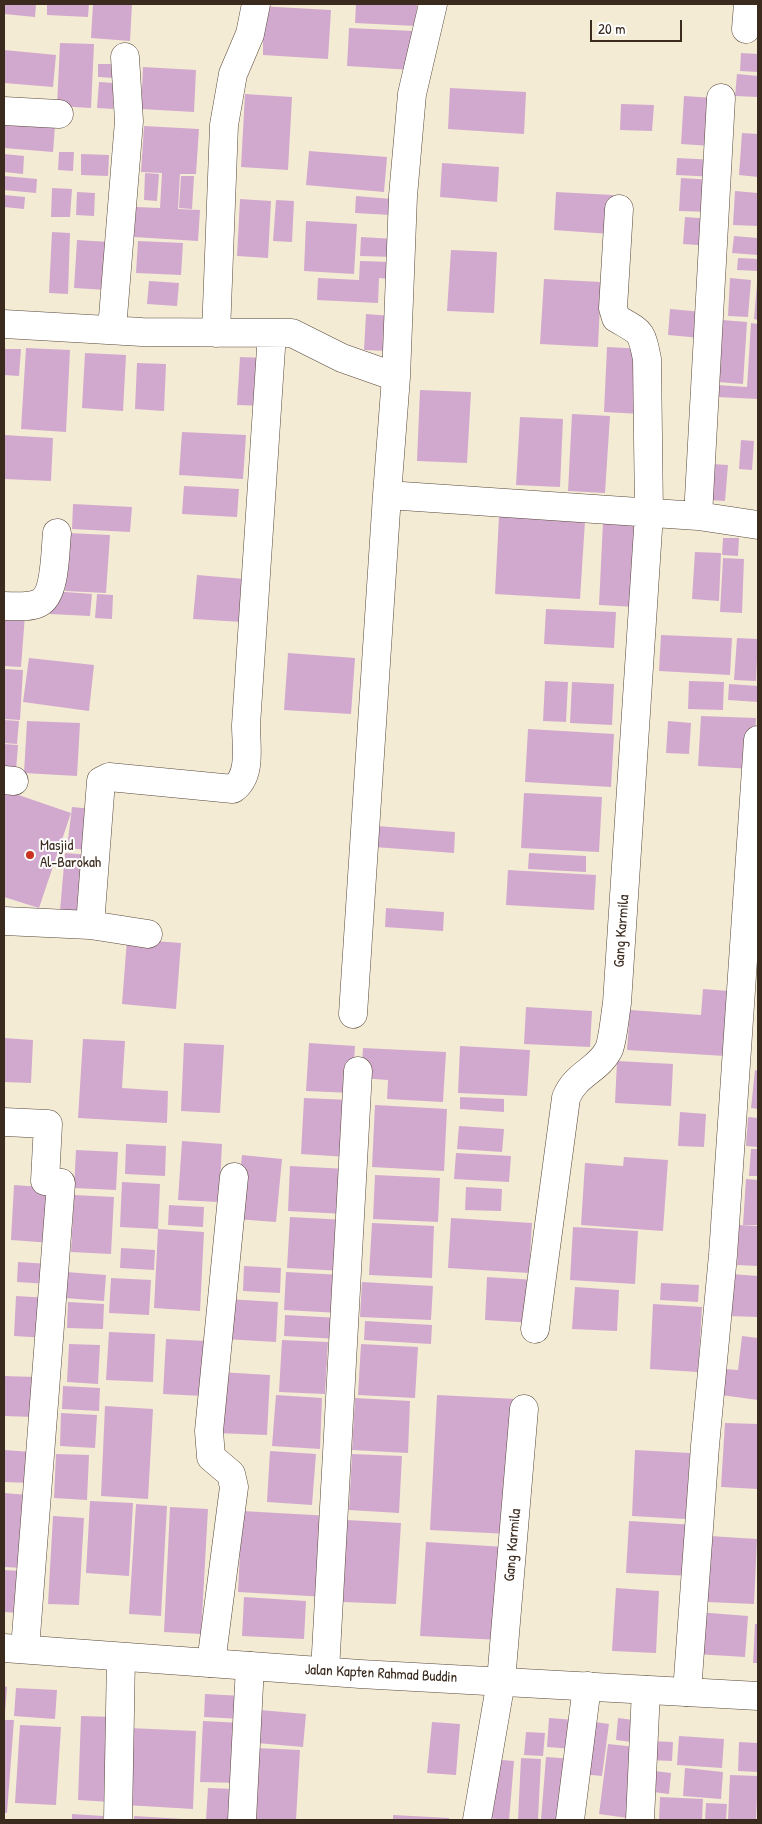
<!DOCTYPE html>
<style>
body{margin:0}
#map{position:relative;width:762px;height:1824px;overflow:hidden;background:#f4ebd5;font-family:"Patrick Hand",sans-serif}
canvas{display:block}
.frame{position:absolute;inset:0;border:5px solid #3b2a1e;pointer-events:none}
.scale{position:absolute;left:590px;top:20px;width:92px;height:22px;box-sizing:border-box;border:2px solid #3b2a1e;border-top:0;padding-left:6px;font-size:15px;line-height:18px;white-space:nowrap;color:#3b2a1e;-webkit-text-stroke:4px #fff;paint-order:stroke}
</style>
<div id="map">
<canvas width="762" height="1824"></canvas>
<div class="frame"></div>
<div class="scale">20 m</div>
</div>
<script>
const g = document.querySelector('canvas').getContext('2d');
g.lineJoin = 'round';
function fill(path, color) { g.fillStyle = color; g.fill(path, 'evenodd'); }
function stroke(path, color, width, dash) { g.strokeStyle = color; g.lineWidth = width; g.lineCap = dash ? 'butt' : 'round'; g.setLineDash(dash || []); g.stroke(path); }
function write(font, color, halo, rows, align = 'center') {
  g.font = font + ' "Patrick Hand",sans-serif'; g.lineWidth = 4; g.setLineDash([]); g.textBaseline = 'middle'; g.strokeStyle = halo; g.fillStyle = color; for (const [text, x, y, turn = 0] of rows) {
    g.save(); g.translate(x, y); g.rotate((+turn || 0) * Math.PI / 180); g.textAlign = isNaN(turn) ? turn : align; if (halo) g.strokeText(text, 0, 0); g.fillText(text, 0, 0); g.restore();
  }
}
fill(new Path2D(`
 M4 4H36L35 17 4 14Z
 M47 4H89L88 17 47 15Z
 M93 4H132L130 41 91 38Z
 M356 4H417L416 26 355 23Z
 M258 6 331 10 328 59 263 55V38L256 37Z
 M349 28 414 31 412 70 347 66Z
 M60 43 94 44 91 108 57 106Z
 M4 50 56 55 53 87 4 83Z
 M741 53 758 54V72L740 71Z
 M98 64H116L115 78 98 77Z
 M143 67 196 70 194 112 141 109Z
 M737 74 758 76V97L735 96Z
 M99 82 114 83 113 109 97 108Z
 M450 88 526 92 524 134 448 129Z
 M245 94 292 97 288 170 241 167Z
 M684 96 714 98 712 146 681 144Z
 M621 104 654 105 652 131 620 130Z
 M4 122 55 126 53 152 4 148Z
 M144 126 199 129 196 174H180L178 209 200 210 198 241 134 237 136 207 160 208 162 173 141 172Z
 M742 133 758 134V177L739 175Z
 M309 151 387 157 384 192 306 185Z
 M59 152H74L73 171 58 170Z
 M4 154 24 156 23 174 4 172Z
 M81 154 109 155 108 176 81 175Z
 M677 158 716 160V177L676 175Z
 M442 163 499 167 497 202 440 197Z
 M145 173 159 174 157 201 144 200Z
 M4 176 37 179 36 193 4 190Z
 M181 176H194L192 209 179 208Z
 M681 178 714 180 713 212 679 211Z
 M52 188 72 189 70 217H51Z
 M735 191 758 193V226L733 225Z
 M77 192 95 193 94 216 76 215Z
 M556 192 613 195 610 234 554 230Z
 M4 195 25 197 24 209 4 207Z
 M356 196 392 199 391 215 355 213Z
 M240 199 271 201 268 258 237 256Z
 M276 200 294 201 292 242 273 241Z
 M685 217 713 219 712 246 683 244Z
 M306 221 357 224 354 274 304 271Z
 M52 232 70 233 68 294 49 293Z
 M734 236 758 238V255L732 253Z
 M361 237 395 239 394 257 360 256Z
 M77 240 110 242 107 290 74 288Z
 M138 241 183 243 181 275 136 273Z
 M451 250 497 252 494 313 447 311Z
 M738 258 758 259V271L737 270Z
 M360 261 391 262 390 279 379 278 378 303 317 300 318 278 359 280Z
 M730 278 751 280 748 317 728 316Z
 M544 279 601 282 598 347 540 344Z
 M149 281 179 283 177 306 147 304Z
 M757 283H758V320L754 319Z
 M670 309 703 312 701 338 668 335Z
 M366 314 392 316 390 351 364 350Z
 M722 320 747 322 743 384 718 382Z
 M751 323 758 324V399L716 397 717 385 747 387Z
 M607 347 645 349 641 414 604 412Z
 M26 348 70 350 66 432 21 429Z
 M4 349H21L19 376 4 375Z
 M85 353 126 355 123 411 82 408Z
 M240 357 268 358 266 406 237 405Z
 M137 363 166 364 164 411 135 409Z
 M420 390 471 392 467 463 417 461Z
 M572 414 610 416 605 493 568 491Z
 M520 417 563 419 560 487 516 485Z
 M182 432 246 435 243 479 179 475Z
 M4 435 53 438 51 481 4 479Z
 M741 440 754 441 752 470 739 469Z
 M711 464 728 465 725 501 709 500Z
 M184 486 239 489 237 517 182 514Z
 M73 504 132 507 130 532 72 529Z
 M499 516 585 521 580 599 495 594Z
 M603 522 641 524 636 607 599 605Z
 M68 533 110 535 106 593 65 591Z
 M723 538H739L738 556 722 555Z
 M695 552 721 553 719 601 692 599Z
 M723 558 744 559 742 613 720 612Z
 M197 575 245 579 242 622 193 619Z
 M52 591 92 594 90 616 50 614Z
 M97 594 113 595 112 619 95 618Z
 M546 609 616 612 614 648 544 644Z
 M4 614 25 615 21 667 4 666Z
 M661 635 732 638 730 675 659 671Z
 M737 638 758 639 756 681 734 680Z
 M288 653 355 658 351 714 284 710Z
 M29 658 94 665 89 711 23 702Z
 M4 669 23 670 20 720 4 719Z
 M545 681 568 682 566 722 543 721Z
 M689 681 724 682 723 710 688 709Z
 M572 682 614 684 612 725 570 723Z
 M729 684 758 686V702L728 700Z
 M701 716 756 718 753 769 698 766Z
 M4 720 19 721 17 744 4 743Z
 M27 721 80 723 77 776 24 773Z
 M668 721 691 723 689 754 666 753Z
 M528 729 614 734 611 787 525 782Z
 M4 744 18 745 16 771 4 770Z
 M4 790 71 813 39 908 4 897Z
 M524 793 602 797 599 852 521 848Z
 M72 807 93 809 88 850 67 848Z
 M377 826 455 832 454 853 375 847Z
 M65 853 89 855 84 913 60 911Z
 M529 853 586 856V872L528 869Z
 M508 870 596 875 594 910 506 905Z
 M386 908 444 912 443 931 385 927Z
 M127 939 181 943 176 1009 122 1004Z
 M703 989 729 991 725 1056 627 1050 630 1010 701 1015Z
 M526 1007 592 1011 590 1047 524 1044Z
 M4 1038 33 1040 31 1083 4 1082Z
 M83 1039 125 1041 122 1088 168 1091 167 1123 78 1118Z
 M184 1043 224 1045 220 1113 181 1111Z
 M309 1043 355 1046 352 1093 306 1091Z
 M460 1046 530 1050 527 1096 458 1093Z
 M363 1048 446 1052 443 1102 387 1099 388 1080 361 1078Z
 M617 1061 673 1064 671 1106 615 1103Z
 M755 1070 758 1071V1109L751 1108Z
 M460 1097 504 1099V1112L460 1109Z
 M304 1098 350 1100 347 1157 301 1154Z
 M375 1105 447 1109 444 1171 372 1167Z
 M680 1112 706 1114 704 1147 678 1146Z
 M748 1117 758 1118V1147L746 1146Z
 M459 1126 504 1129 502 1152 457 1149Z
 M182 1141 222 1144 219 1202 178 1200Z
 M126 1144 166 1146 165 1176 125 1174Z
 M751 1149H758V1176H749Z
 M76 1150 118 1152 116 1190 74 1188Z
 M456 1153 511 1156 509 1182 454 1179Z
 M242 1155 282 1159 276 1222 236 1219Z
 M624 1157 668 1160 663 1231 581 1225 585 1163 623 1166Z
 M290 1166 347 1169 345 1214 288 1211Z
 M375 1175 440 1178 438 1222 373 1219Z
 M746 1179 758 1180V1225H743Z
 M122 1182 160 1184 158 1229 120 1227Z
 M14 1185 55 1188 52 1243 11 1240Z
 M466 1187 502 1189 501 1211 465 1210Z
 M74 1195 114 1197 111 1254 71 1252Z
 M169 1205 204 1207 203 1227 168 1225Z
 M290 1217 346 1220 344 1271 287 1268Z
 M451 1218 532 1223 529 1273 448 1268Z
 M372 1223 434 1226 432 1278 369 1275Z
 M739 1225 758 1226V1266L737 1265Z
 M573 1227 638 1231 635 1284 570 1280Z
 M158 1229 204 1232 200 1311 154 1308Z
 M121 1248 155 1250 154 1270 120 1268Z
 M18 1262 50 1264 49 1284 17 1282Z
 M244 1266 281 1268 280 1293 243 1291Z
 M66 1272 106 1275 104 1301 64 1298Z
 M286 1272 342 1275 340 1313 284 1310Z
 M731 1274 758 1276V1317L728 1316Z
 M487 1277 536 1280 534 1323 485 1320Z
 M111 1278 151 1280 149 1315 109 1313Z
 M362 1282 433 1286 431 1320 360 1317Z
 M661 1283 699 1285 698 1302 660 1300Z
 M575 1287 619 1290 617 1331 572 1329Z
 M16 1296 49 1298 47 1338 14 1336Z
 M227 1299 278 1302 276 1342 225 1339Z
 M68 1302 104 1304 103 1329 67 1328Z
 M653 1304 702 1307 698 1372 650 1369Z
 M285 1315 339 1318 338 1339 284 1336Z
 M365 1321 432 1325 431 1344 364 1340Z
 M109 1332 155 1334 153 1382 106 1380Z
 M742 1336 758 1338V1400L721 1395 724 1369 738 1370Z
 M166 1339 206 1341 203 1396 163 1394Z
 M282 1340 328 1342 325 1394 279 1392Z
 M69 1344 100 1345 98 1384 67 1382Z
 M361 1344 418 1347 415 1398 358 1395Z
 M219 1372 270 1375 267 1435 216 1433Z
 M4 1376 36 1377 34 1417 4 1416Z
 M63 1386 100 1388 99 1411 62 1409Z
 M276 1395 322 1398 320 1449 272 1446Z
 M437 1395 517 1399 509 1534 430 1530Z
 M355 1398 410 1401 408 1453 352 1450Z
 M105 1406 153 1409 148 1499 101 1496Z
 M61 1413 97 1415 95 1448 60 1446Z
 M725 1423 758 1424V1489L721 1487Z
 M4 1450 32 1452 30 1483 4 1482Z
 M635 1450 690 1453 686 1519 632 1516Z
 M270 1451 316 1454 312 1505 267 1502Z
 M56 1454 89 1455 87 1500 54 1498Z
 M352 1454 402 1456 399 1513 349 1510Z
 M4 1493 28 1495 23 1568 4 1567Z
 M90 1501 133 1503 129 1576 86 1573Z
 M136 1504 167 1506 161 1616 129 1614Z
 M170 1507 208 1509 201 1634 164 1632Z
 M242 1511 331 1516 327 1597 238 1592Z
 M53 1516 84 1518 79 1605 48 1604Z
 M347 1520 401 1523 396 1604 343 1602Z
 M629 1521 695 1525 692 1576 626 1573Z
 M710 1536 757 1539 754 1604 707 1602Z
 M426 1542 505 1547 500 1640 420 1636Z
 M4 1570 21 1571 19 1613 4 1612Z
 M616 1588 659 1591 656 1653 612 1651Z
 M244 1597 306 1601 304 1639 242 1636Z
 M697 1612 748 1616 745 1657 695 1654Z
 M755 1624H758V1663H753Z
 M4 1686 7 1687 5 1713H4Z
 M16 1688 57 1690 55 1719 14 1716Z
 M205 1694 243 1696 242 1719 204 1717Z
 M260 1710 306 1714 303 1747 257 1743Z
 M81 1716 114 1717 110 1802 78 1800Z
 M549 1718 576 1720 574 1749 547 1747Z
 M618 1718 641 1721 639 1743 616 1740Z
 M4 1720H14L7 1813H4Z
 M203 1721 242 1723 239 1783 200 1782Z
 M588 1721 609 1724 602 1776 581 1774Z
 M432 1722 460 1724 456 1775 427 1773Z
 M20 1725 61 1727 56 1805 15 1803Z
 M129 1728 196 1731 193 1809 125 1805Z
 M526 1732 545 1733 543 1756 524 1755Z
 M679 1736 724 1739 722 1768 677 1765Z
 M650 1741 673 1742 672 1761 649 1760Z
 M739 1742 758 1743V1772L738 1771Z
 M608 1744 636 1747 628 1818 599 1814Z
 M256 1748 300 1750 296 1820H252Z
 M546 1757 574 1759 569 1820H541Z
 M521 1758 541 1759 538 1820H518Z
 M491 1759 514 1761 509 1820 486 1818Z
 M685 1768 723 1772 721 1799 683 1796Z
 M646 1770 671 1773 669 1794 645 1791Z
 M730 1775 758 1776 756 1820H728Z
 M208 1788 236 1789 235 1820H206Z
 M660 1797 703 1799 702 1820H659Z
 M706 1803 727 1804 726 1820H705Z
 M72 1814 103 1816V1820H72Z
 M393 1815 449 1818V1820H393Z
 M134 1816 184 1819V1820H134Z`), '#d2a9ce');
const minor = new Path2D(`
 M433 4 412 94 403 196 396 377 387 495 698 516 758 525
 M746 29 748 4
 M4 111 59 114
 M4 324 142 332 292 333 342 358 396 377
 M112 329 129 121 125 57
 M216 333 224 125 233 74 250 34 256 4
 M698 516 721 98
 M4 606C15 606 28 608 39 603 56 595 55 550 57 533
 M4 780 14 781
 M4 921 90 925 101 781 109 777 233 789C252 776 246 746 246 725L272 333
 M90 925 148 934
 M353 1014 387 495
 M4 1122 48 1124 45 1181 61 1183 25 1649
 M535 1329 566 1098C575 1074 599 1070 609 1049 613 1039 615 1015 617 1003L649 514 647 359C641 329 641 333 616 318L613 308 619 209
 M211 1663 234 1487 231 1474 211 1457 209 1431 234 1177
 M325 1671 358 1071
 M687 1692 705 1446 723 1255 758 740
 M118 1820 121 1657
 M242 1820 250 1666
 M477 1820 501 1681 524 1409
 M570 1820 587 1686
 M640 1820 646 1690`);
const primary = new Path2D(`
 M4 1648 360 1674 758 1696`);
stroke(minor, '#574739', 29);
stroke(primary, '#574739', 29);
stroke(minor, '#fff', 28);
stroke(primary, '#fff', 28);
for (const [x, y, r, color] of [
 [30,855,5,"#c8321e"]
]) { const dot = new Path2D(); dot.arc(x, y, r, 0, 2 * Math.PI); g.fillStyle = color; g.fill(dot); stroke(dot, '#fff', 2); }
write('15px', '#3b2a1e', '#fff', [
 ["Masjid",40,846],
 ["Al-Barokah",40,863]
], 'left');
write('15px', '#3b2a1e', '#fff', [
 ["Gang Karmila",622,931,-86],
 ["Gang Karmila",513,1545,-85],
 ["Jalan Kapten Rahmad Buddin",381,1674,3]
]);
</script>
